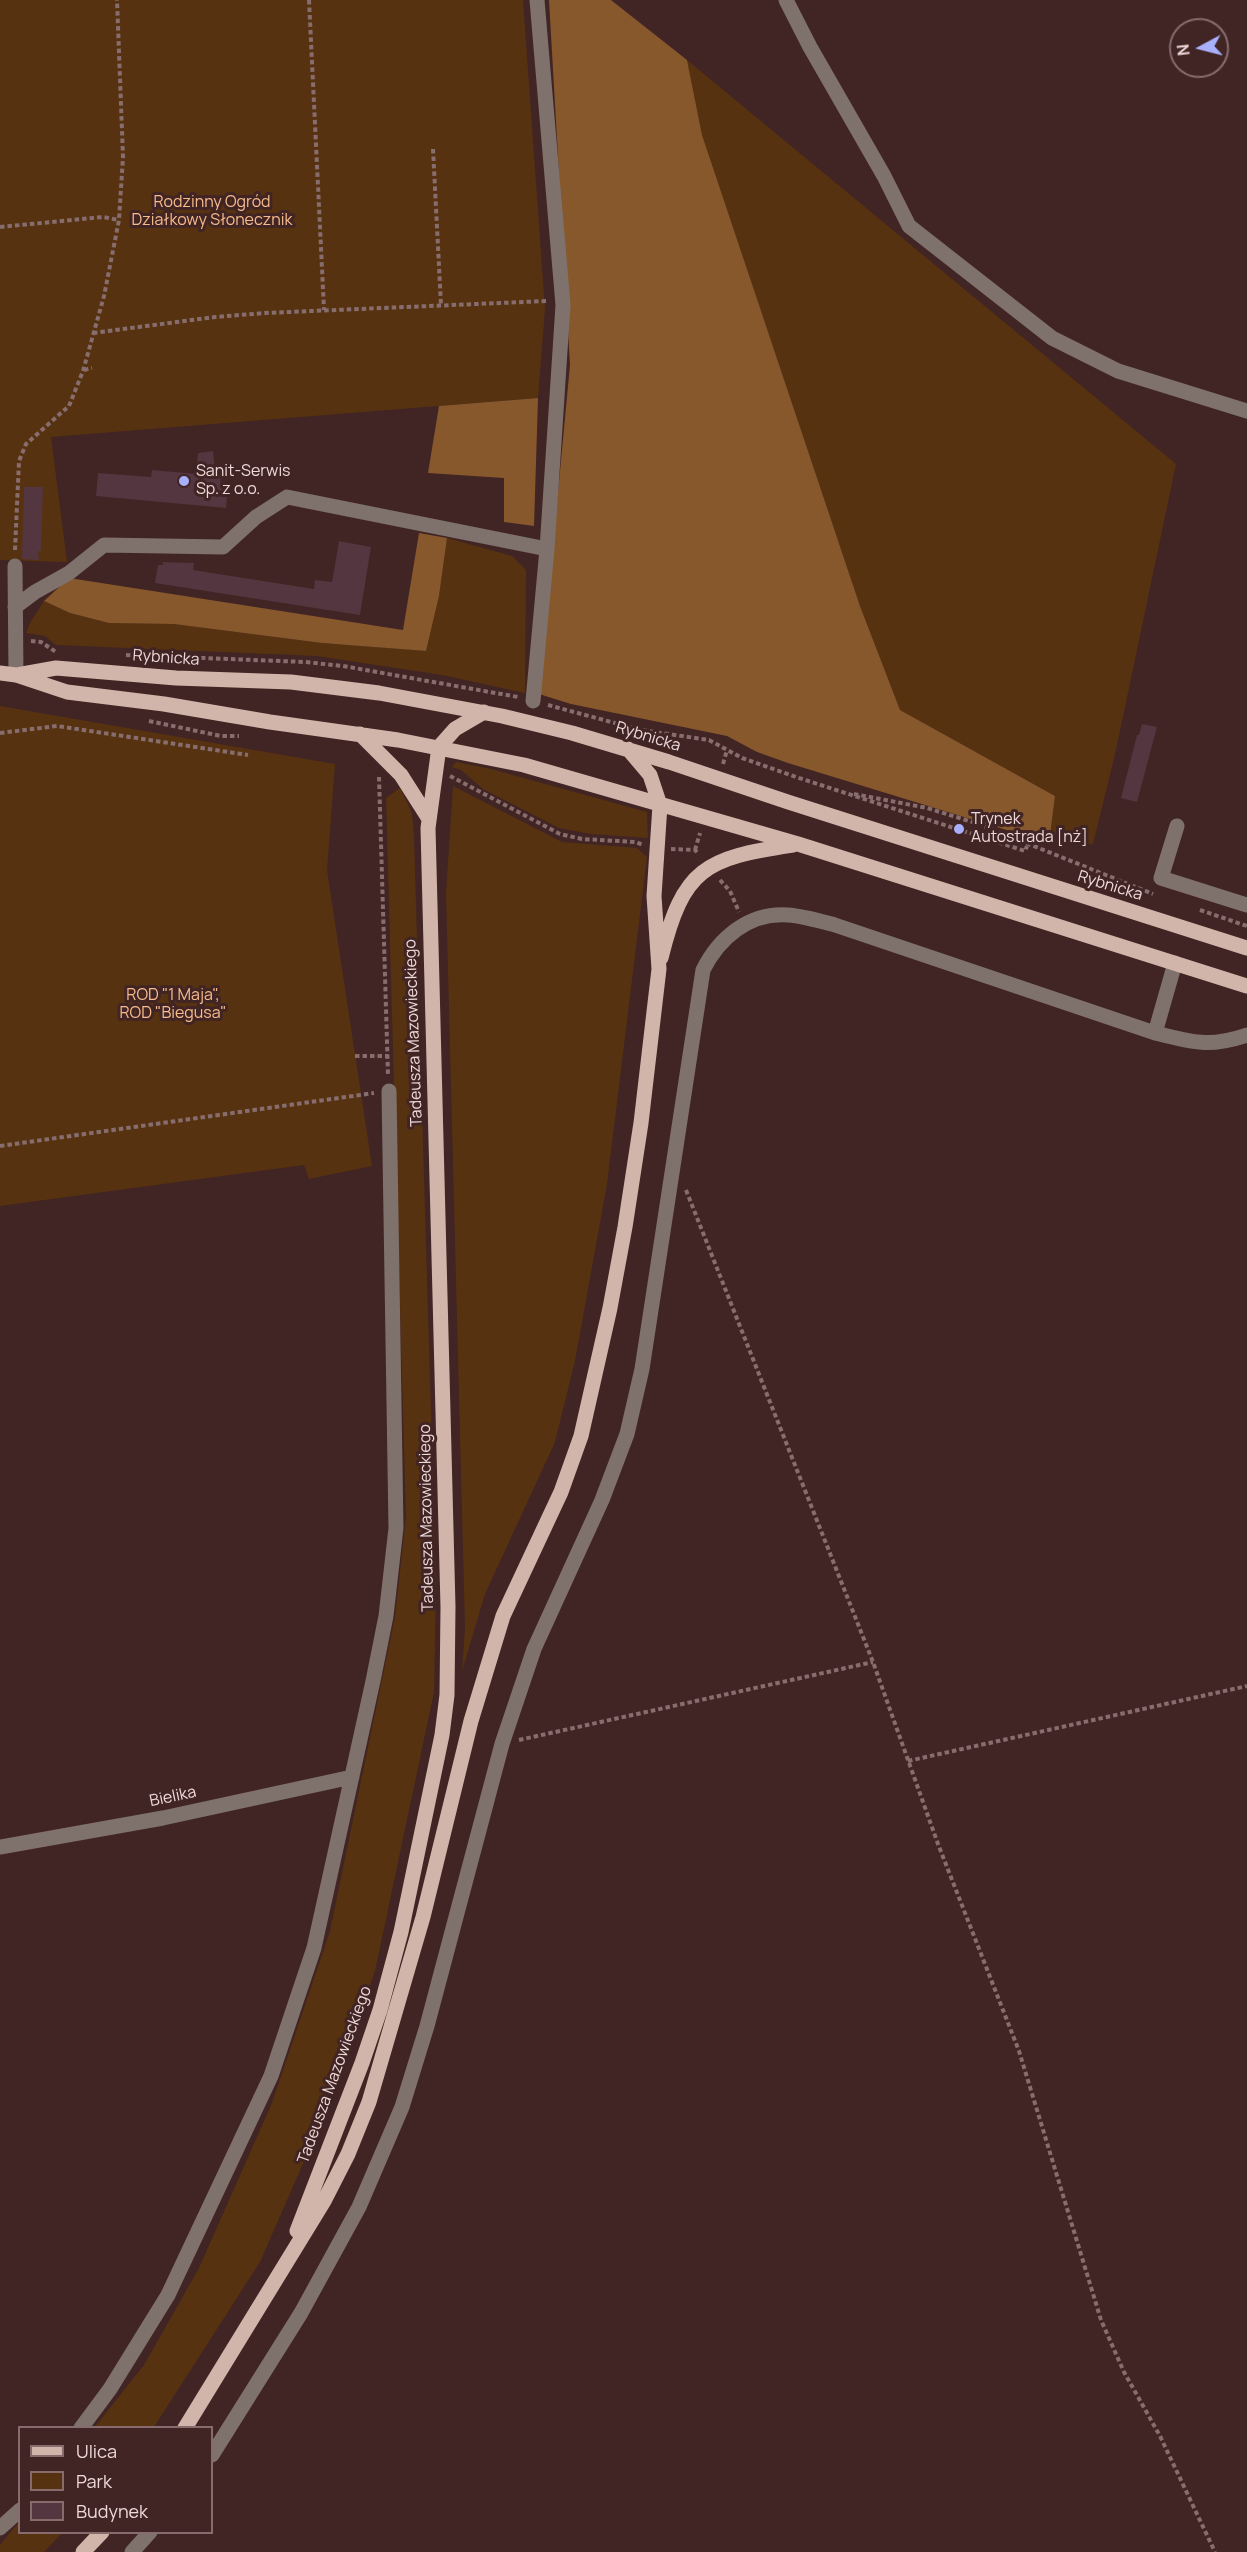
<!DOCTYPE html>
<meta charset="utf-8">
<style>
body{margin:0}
#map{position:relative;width:1247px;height:2552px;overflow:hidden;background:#412424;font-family:Manrope,sans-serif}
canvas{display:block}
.legend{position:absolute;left:18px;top:2426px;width:195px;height:108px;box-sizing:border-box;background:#412424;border:2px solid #866c6c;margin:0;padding:8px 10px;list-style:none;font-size:18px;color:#edd9d8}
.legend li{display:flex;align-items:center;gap:12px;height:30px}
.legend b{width:30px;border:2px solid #866c6c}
.north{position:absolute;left:1169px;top:18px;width:60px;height:60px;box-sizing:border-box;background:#412424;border:2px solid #866c6c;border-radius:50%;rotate:263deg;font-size:16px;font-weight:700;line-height:24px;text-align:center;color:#edd9d8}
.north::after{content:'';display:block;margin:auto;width:21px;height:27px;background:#a8b0fc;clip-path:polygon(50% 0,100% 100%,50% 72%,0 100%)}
</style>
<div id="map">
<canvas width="1247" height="2552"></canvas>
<ul class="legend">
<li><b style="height:8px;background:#d2b5aa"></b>Ulica</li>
<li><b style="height:16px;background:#573210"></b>Park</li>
<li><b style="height:16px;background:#53363f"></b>Budynek</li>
</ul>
<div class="north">N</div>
</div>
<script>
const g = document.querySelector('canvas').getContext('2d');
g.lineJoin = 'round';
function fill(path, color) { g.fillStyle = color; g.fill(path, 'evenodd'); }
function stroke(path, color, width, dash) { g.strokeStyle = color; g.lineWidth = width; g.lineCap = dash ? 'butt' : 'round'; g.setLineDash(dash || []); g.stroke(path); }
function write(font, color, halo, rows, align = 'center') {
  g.font = font + ' Manrope,sans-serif'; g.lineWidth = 6; g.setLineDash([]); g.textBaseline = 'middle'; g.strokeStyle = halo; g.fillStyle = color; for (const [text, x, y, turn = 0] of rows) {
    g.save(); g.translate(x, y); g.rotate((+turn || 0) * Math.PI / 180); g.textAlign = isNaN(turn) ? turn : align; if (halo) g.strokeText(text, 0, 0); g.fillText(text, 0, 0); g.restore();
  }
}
fill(new Path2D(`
 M0 0H523L545 309 538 398 51 437 67 562 0 560Z
 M687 60 1176 464 1116 750 1093 844 1049 843 1055 796 900 710 860 606 702 135Z
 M447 538 512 556 526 570 525 693 442 675 317 656 56 645 45 636 26 633 31 621 44 601 70 613 109 623 174 624 322 643 426 651 439 596Z
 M0 706 335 764 327 870 372 1166 309 1179 304 1165 0 1206Z
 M456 762 491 769 647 812 648 838 591 834 559 828 483 789 461 770 452 767Z
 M453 786 562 842 637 848 647 857 607 1184 575 1361 555 1442 485 1594 462 1671 465 1628 446 893Z
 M400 788 412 813 414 837 436 1585 434 1692 375 1971 322 2120 260 2262 154 2427 94 2428 144 2365 199 2268 272 2103 330 1931 395 1617 406 1518 386 798Z
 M19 2522 20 2532 62 2533 44 2552H0V2545Z`), '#573210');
fill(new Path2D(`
 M549 0H611L687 60 702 135 860 606 900 710 1055 796 1049 843 788 763 757 752 727 736 571 704 539 694 570 365Z
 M538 398 534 526 504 522V478L428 473 439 406Z
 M419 533 447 538 439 596 426 651 322 643 174 624 109 623 70 613 44 601 69 578 403 630Z`), '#88582d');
fill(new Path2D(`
 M213 451 215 471H219L221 484 228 485 226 508 96 496 98 473 151 477 152 470 196 474 198 453Z
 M24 487H43L41 551H38L39 560 22 559Z
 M339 541 371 547 360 615 155 583 158 565H163V562L194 563 193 570 314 589 315 580 332 582Z
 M1142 724 1157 727 1137 802 1121 798 1137 735H1139Z`), '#53363f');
stroke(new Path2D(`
 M309 0 324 310
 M433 149 441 305
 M0 227 103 217 119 220
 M93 333 215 317 265 313 547 301
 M84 370 92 368
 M15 550 19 461 26 444 69 406 83 371 104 296 119 220 123 157 117 0
 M31 641 41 642 56 652
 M126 655 305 662 343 666 518 697
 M548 705 641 730 709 740 742 758 796 777 1025 851 1027 846
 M149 721 221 736H239
 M0 733 57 726 248 755
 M723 764 727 750
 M450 776 560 834 582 839 636 842 643 845
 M379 777 388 1075
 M854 794 927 808 979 824 1153 894
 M671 849 695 850 698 853
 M695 850 700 833
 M720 880 730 891 739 912
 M1200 910 1247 926
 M355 1056H388
 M0 1146 374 1093
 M686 1190 873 1662 938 1844 1019 2051 1101 2320 1124 2372 1160 2436 1215 2552
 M519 1740 873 1662
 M908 1761 1247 1686`), '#876d6d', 4, [4.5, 3]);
stroke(new Path2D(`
 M786 0 810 47 884 176 909 226 1052 338 1118 371 1247 411
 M15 566 16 675
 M15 607 35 592 69 573 104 545 223 547 256 517 287 497 547 549
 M533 701 547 549 563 305 537 0
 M1177 826 1161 878 1247 905
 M1155 1033 1175 963
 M0 1847 163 1818 352 1777
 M81 2428 110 2389 168 2295 271 2076 314 1948 373 1681 386 1616 396 1528 389 1091
 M212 2455 301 2313 359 2207 402 2107 427 2026 502 1744 534 1649 602 1500 627 1434 642 1369 703 970C719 938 749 912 788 915 803 916 820 921 835 925L1155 1033C1193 1042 1208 1048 1247 1035
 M0 2528 20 2510
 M132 2552 150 2532`), '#7f716c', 15);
stroke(new Path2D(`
 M0 673 16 675 67 692 164 704 270 722 398 740 524 765 798 844 1247 986
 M17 675 56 668 176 678 291 682 379 693 502 716 572 733 669 762 788 802 1247 948
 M360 734 401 775 429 819
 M661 958C683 868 705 858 793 845
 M297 2231 362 2063 380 2010 401 1932 442 1735 447 1695 448 1607 428 828 439 747 455 729 484 712
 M185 2428 324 2201 348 2154 369 2102 423 1917 471 1721 503 1616 561 1492 581 1436 610 1308 625 1227 641 1123 659 969 654 896 660 805 650 775 628 749
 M83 2552 102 2532`), '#d2b5aa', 15);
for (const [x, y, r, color] of [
 [184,481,6,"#a8b0fc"],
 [959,829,6,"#a8b0fc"]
]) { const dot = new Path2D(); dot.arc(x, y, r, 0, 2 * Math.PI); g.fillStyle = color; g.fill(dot); stroke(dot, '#412424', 2); }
write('16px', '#f6bb8b', '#412424', [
 ["Rodzinny Ogród",212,203],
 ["Działkowy Słonecznik",212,221],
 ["ROD \"1 Maja\",",173,996],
 ["ROD \"Biegusa\"",173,1014]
]);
write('16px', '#edd9d8', '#412424', [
 ["Sanit-Serwis",196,472],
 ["Sp. z o.o.",196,490],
 ["Trynek",971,820],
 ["Autostrada [nż]",971,838]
], 'left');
write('16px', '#edd9d8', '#412424', [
 ["Rybnicka",166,658,4],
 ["Rybnicka",648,737,17],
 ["Rybnicka",1110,886,17],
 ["Tadeusza Mazowieckiego",414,1033,-92],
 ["Tadeusza Mazowieckiego",427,1518,-91],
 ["Bielika",173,1797,-12],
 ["Tadeusza Mazowieckiego",335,2075,-70]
]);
</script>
